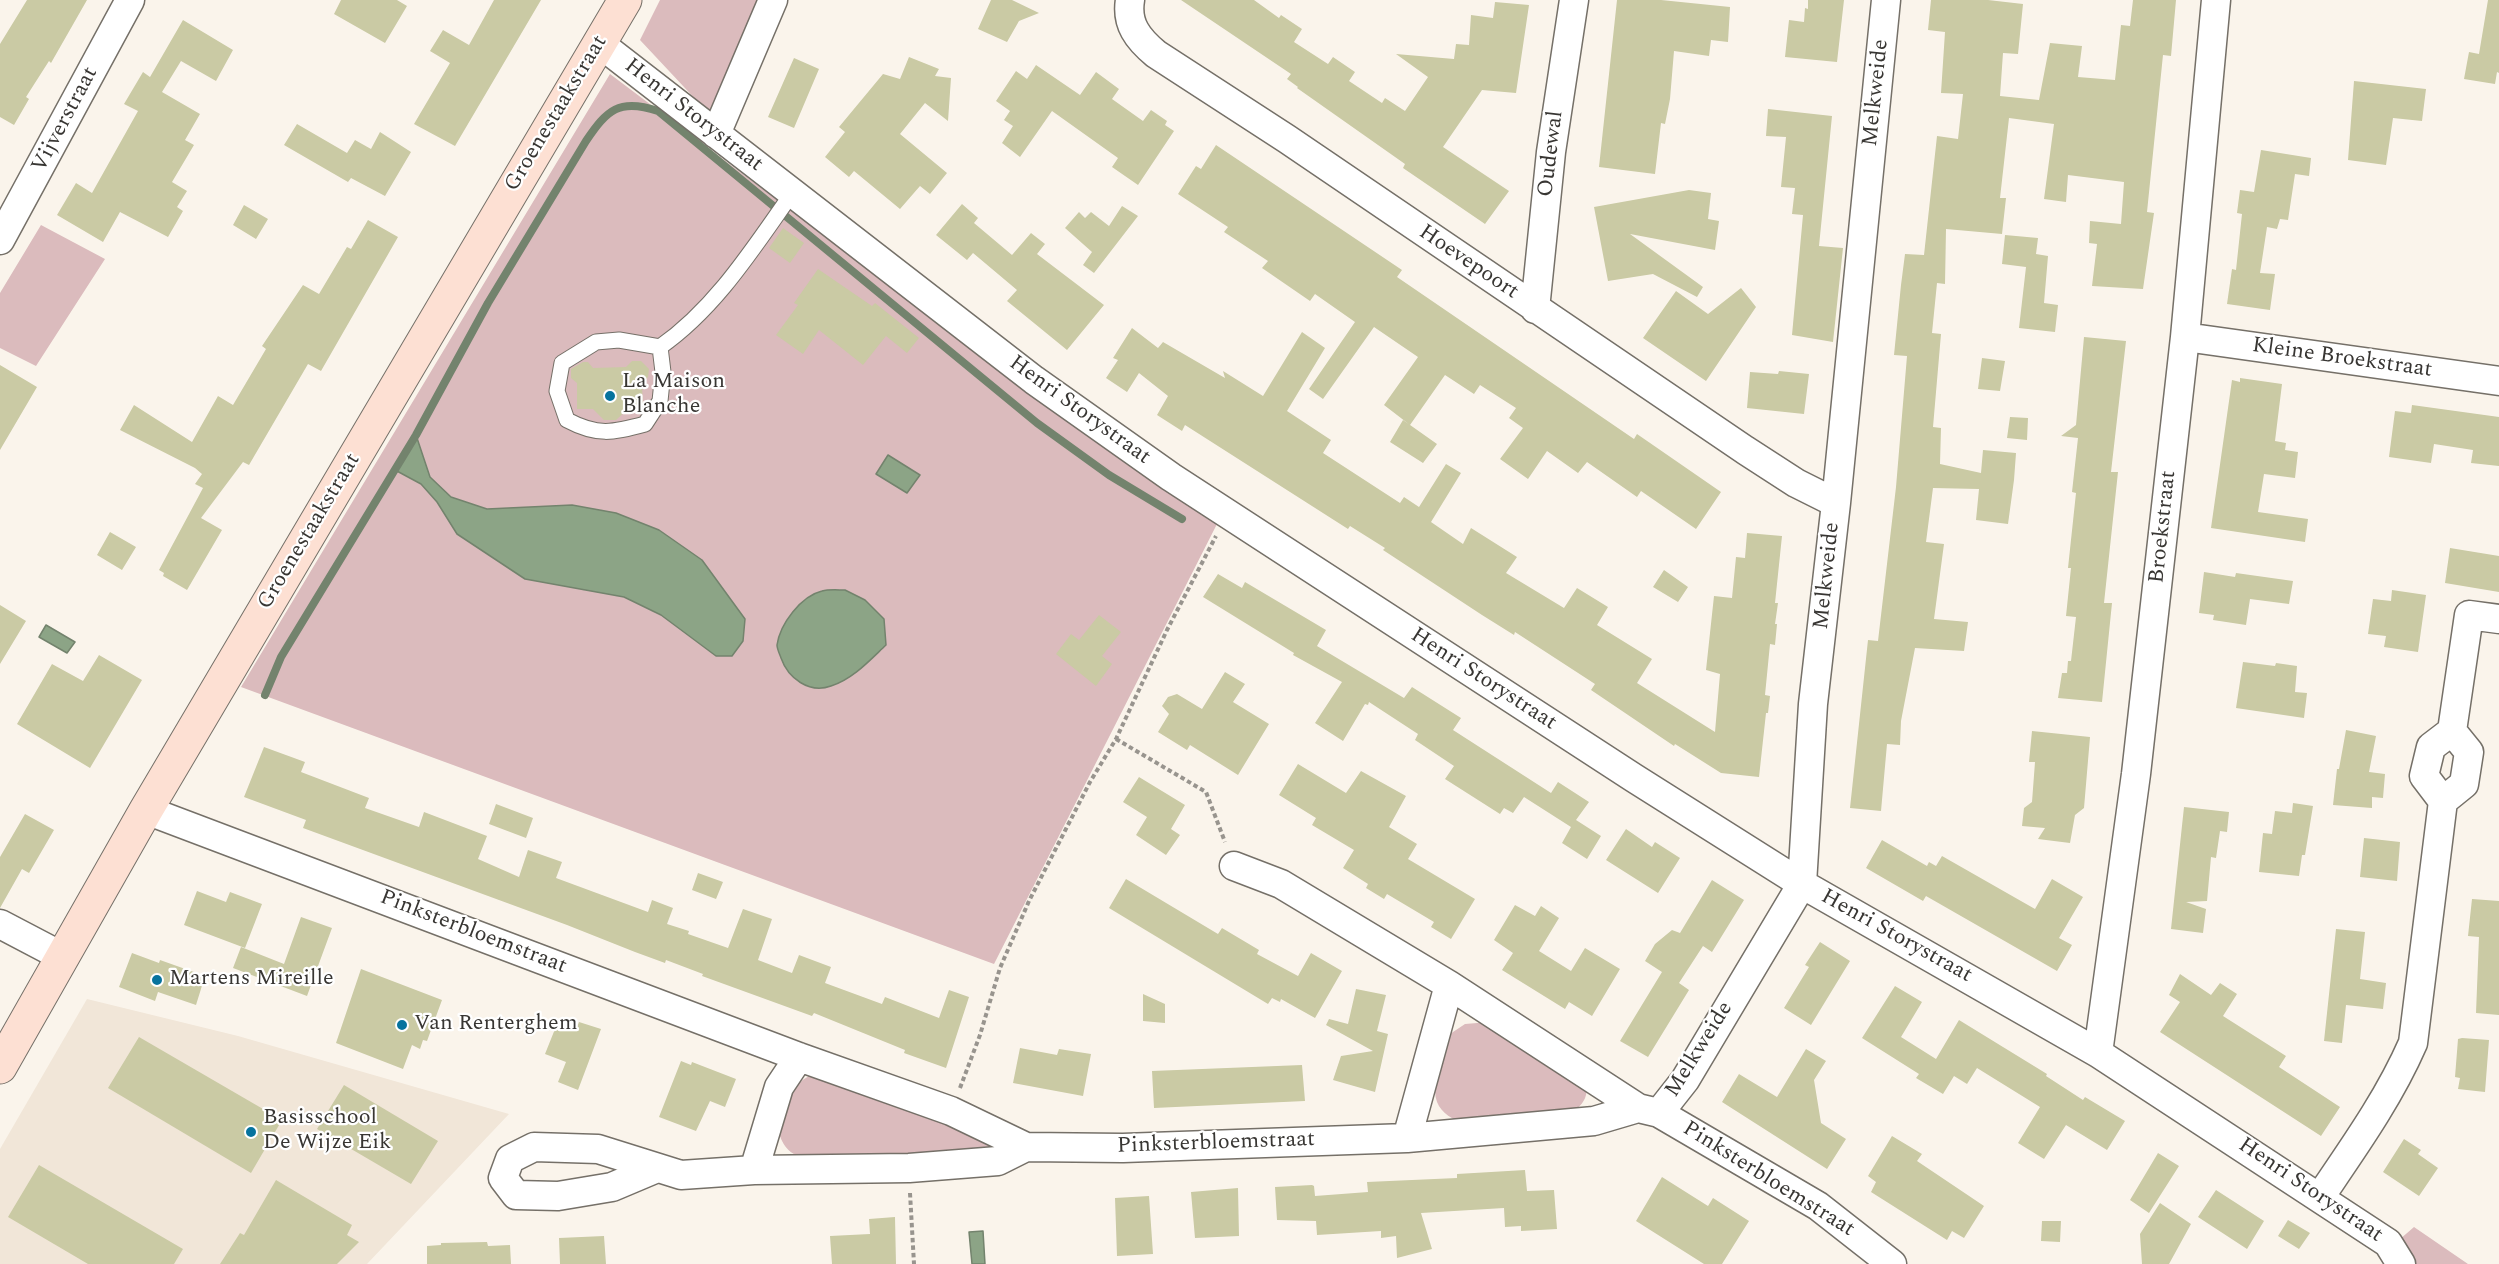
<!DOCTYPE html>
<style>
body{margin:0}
canvas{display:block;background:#faf4eb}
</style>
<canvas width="2499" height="1264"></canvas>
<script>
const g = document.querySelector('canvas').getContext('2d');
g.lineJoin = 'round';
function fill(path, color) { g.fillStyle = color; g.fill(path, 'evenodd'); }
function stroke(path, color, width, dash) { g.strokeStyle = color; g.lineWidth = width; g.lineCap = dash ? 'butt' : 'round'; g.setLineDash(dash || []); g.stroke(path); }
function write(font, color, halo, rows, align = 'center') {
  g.font = font + ' Spectral,serif'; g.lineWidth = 4.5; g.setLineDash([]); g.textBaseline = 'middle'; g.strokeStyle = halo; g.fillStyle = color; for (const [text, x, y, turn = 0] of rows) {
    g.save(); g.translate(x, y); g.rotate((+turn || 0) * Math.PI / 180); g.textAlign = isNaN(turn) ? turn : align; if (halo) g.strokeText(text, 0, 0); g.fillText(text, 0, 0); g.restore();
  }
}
fill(new Path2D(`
 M87 999 238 1036 509 1114 367 1264H0V1149Z`), '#f1e6d8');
fill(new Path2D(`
 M660 0H764L713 118 640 40Z
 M610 74 1057 411 1218 522 994 964 241 687Z
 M41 225 105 259 36 366 0 348V293Z
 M1477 1023H1489L1587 1085C1587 1096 1585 1101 1577 1109L1457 1121C1444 1114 1436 1107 1435 1092L1450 1034 1465 1024Z
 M815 1073 995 1143 992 1148 986 1152 805 1158C786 1154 781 1142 776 1124 787 1101 790 1084 815 1073Z
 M2414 1227 2468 1264H2410L2399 1240Z`), '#dbbbbd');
const water = new Path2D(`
 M416 435 430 477 451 497 487 509 572 505 616 513 659 530 702 560 745 619 743 641 732 656H716L661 615 624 597 525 579 457 534 437 502 421 484 395 470Z
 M888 455 920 475 907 493 876 474Z
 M845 590 865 600 884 619 886 645C870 660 853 679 831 686 809 694 788 678 781 658 780 655 777 649 777 645 780 624 801 596 822 591 829 589 838 590 845 590Z
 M46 625 75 642 67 653 39 637Z
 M983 1231 985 1264H972L969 1232Z`);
fill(water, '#8ca486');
stroke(water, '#73836d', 1.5);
stroke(new Path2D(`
 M265 695 281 657 416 435 488 303 586 141C607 110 619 98 658 111L1037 423 1109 475 1182 519`), '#73836d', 8);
fill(new Path2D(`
 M27 0H87L51 63 49 61 26 97 29 99 14 125 0 117V44Z
 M341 0H397L407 6 385 43 334 14Z
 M494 0H541L455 146 414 124 450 63 430 51 443 30 469 45Z
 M991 0H1012L1039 13 1019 21 1007 42 978 29Z
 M1181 0H1254L1279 18 1281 15 1302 29 1294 42 1328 64 1333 57 1355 72 1349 81 1382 103 1385 98 1405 111 1428 77 1396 54 1454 59 1456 44 1469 45 1471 15 1493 18 1495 2 1529 5 1516 93 1482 90 1443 147 1509 191 1485 224 1403 168 1405 164 1297 88 1298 87 1287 79 1291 74Z
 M1617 0H1661L1730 7 1728 42 1711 40 1709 56 1674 51 1670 99 1665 124 1661 123 1655 174 1599 167Z
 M1808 0H1844L1837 62 1785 57 1789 20 1804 22 1805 8 1808 9Z
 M1931 0H1988L2023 4 2018 54 2003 53 2000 96 2039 100 2050 43 2082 46 2078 77 2115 80 2121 25 2130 26 2133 0H2176L2171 56 2163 55 2147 212 2154 213 2143 289 2092 286 2097 244 2089 243 2090 221 2121 224 2124 182 2068 175 2066 202 2044 199 2054 124 2009 118 2000 198H2006L2002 234 1946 229 1945 284 1937 283 1932 333 1941 334 1933 427 1941 428 1940 464 1981 473 1983 450 2016 453 2014 480 2008 524 1976 520 1979 489 1933 488 1926 542 1944 544 1934 619 1968 622 1964 651 1915 648 1901 721 1900 745 1887 744 1881 811 1850 808 1868 640 1878 641 1896 487 1907 356 1894 355 1901 285 1905 254 1924 255 1937 136 1958 139 1963 94 1941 93 1945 32 1928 30Z
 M2488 0H2499V73L2497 72 2495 84 2464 79 2469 52 2479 54Z
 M183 20 233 50 216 81 181 61 162 92 200 114 185 140 194 145 172 182 187 191 177 207 183 211 168 237 120 212 103 242 57 215 76 183 92 193 138 111 124 104 143 72 150 77Z
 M909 57 939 69 935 76 951 78 948 121 925 103 900 134 947 173 930 194 920 186 900 209 854 171 849 177 825 157 845 132 839 127 883 74 900 79Z
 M794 58 819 69 794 128 768 117Z
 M1036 65 1080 95 1096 72 1119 89 1112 99 1143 121 1151 110 1167 121 1165 125 1174 131 1138 185 1112 167 1118 158 1052 111 1020 157 1002 143 1013 126 1004 120 1010 111 996 101 1016 71 1027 79Z
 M2354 81 2426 89 2422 121 2393 118 2386 165 2348 160Z
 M1768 109 1832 116 1819 246 1843 248 1833 342 1792 335 1803 215 1792 214 1795 188 1781 187 1786 137 1766 136Z
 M297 124 347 153 355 140 371 149 380 132 411 152 385 196 351 178 348 182 284 145Z
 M1216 145 1402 270 1397 277 1634 439 1637 434 1721 492 1696 529 1641 491 1637 497 1587 462 1578 473 1547 451 1528 479 1500 459 1523 428 1509 418 1516 408 1480 385 1474 394 1445 375 1410 425 1384 405 1418 357 1374 327 1323 399 1309 389 1355 322 1315 294 1310 301 1262 268 1268 261 1224 232 1228 227 1178 194 1196 166 1201 169Z
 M2261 150 2311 158 2309 176 2295 174 2288 220 2280 219 2277 229 2267 227 2260 273 2275 274 2270 310 2227 304 2232 269 2236 270 2242 214 2237 213 2240 190 2254 192Z
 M1689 190 1711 193 1708 219 1719 221 1715 250 1630 234 1703 287 1697 297 1653 274 1608 281 1594 207Z
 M962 204 978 218 974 223 1012 255 1031 233 1045 244 1037 254 1104 305 1067 350 1007 301 1017 290 973 253 967 260 936 235Z
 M244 205 268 219 256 239 233 225Z
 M1122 206 1138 216 1094 273 1083 265 1092 252 1065 228 1079 212 1085 218 1091 212 1109 226Z
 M368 220 398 237 321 371 308 364 249 465 243 462 201 518 222 530 187 590 163 576 164 573 159 570 203 488 195 484 202 474 195 468 120 430 134 405 192 442 218 396 233 405 266 349 262 346 303 285 319 294 347 247 351 249Z
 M783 228 804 243 790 263 769 248Z
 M2005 235 2038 238 2036 254 2048 256 2044 303 2058 305 2055 332 2019 328 2026 267 2002 264Z
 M818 269 872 306 875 303 919 338 907 353 886 336 863 365 819 330 803 354 776 335 798 305 794 303Z
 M1741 288 1756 307 1706 381 1643 338 1676 291 1708 314Z
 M1132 328 1158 348 1163 342 1225 378 1223 371 1263 396 1302 332 1325 348 1287 411 1331 440 1323 453 1400 503 1404 497 1419 507 1446 464 1461 473 1431 522 1463 544 1471 528 1517 557 1506 573 1564 608 1577 588 1608 607 1597 625 1652 659 1637 683 1715 732 1720 674 1706 670 1714 596 1732 598 1736 557 1745 558 1747 533 1782 536 1775 603H1778L1775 624H1777L1775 645 1770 644 1765 695 1770 696 1768 713H1766L1759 777 1721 773 1675 744 1674 746 1591 690 1595 684 1515 632 1514 635 1482 615 1383 550 1385 548 1350 526 1348 529 1185 425 1182 431 1157 415 1168 396 1139 373 1127 392 1106 378 1118 360 1113 358Z
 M2084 337 2126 341 2111 472H2118L2104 603H2112L2102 702 2058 698 2062 673H2067L2068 661H2071L2076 617 2066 616 2071 568H2068L2076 493 2072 492 2078 438 2061 436 2076 425Z
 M1982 358 2005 361 2000 391 1978 389Z
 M632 361H641L649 369 648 377 642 384 643 409H628L616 420H604L593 409H577V383L571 378V369L583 362H588L593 368 626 367Z
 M0 365 37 387 0 450Z
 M1779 371 1809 374 1804 414 1747 408 1750 372 1778 374Z
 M2240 378 2282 384 2275 441 2286 443 2285 450 2298 452 2295 478 2264 474 2258 512 2308 519 2305 542 2211 528 2232 380 2240 382Z
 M2412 405 2499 417V466L2471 463 2473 450 2434 444 2431 463 2389 457 2395 411 2411 413Z
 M2010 417 2028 418 2027 440 2007 438Z
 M1403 420 1437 444 1423 463 1390 442Z
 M110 532 136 547 122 570 97 555Z
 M2450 548 2499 556V592L2445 583Z
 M1664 570 1688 587 1678 602 1653 587Z
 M2204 572 2235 577 2236 573 2293 581 2289 604 2250 599 2246 625 2213 620 2214 615 2199 613Z
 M1218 574 1242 588 1245 582 1326 630 1317 646 1404 698 1412 687 1461 718 1453 730 1551 793 1558 782 1589 802 1576 820 1601 836 1587 859 1562 843 1571 827 1524 797 1513 813 1504 808 1500 814 1445 779 1454 766 1415 740 1418 734 1369 702 1368 705 1365 704 1343 741 1315 723 1342 682 1293 655 1294 653 1203 597Z
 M2392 590 2426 595 2418 652 2384 647 2386 636 2368 634 2373 599 2391 601Z
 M0 605 26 621 0 664Z
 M1099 615 1121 632 1102 656 1112 664 1096 686 1056 654 1071 634 1079 640Z
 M99 655 142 680 90 768 17 724 52 664 83 681Z
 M2243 662 2275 666 2276 663 2297 666 2295 692 2307 693 2304 718 2236 708Z
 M1225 672 1245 684 1233 702 1269 724 1238 775 1190 745 1187 750 1158 732 1169 714 1162 706 1168 697 1177 694 1202 709Z
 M2346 730 2376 736 2369 772 2385 774 2383 798 2372 797V808L2333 805 2337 769H2339Z
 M2032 731 2090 737 2084 808 2075 815 2070 843 2038 839 2045 828 2022 826 2024 808 2032 802 2035 762H2029Z
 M264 747 305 762 301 772 369 798 365 808 419 827 424 812 487 836 478 859 519 877 528 850 562 862 556 878 648 912 652 900 673 908 667 924 689 931 688 934 728 948 743 909 772 919 758 960 792 973 799 955 831 967 825 983 882 1004 885 997 939 1018 949 990 969 997 946 1068 904 1053 905 1050 814 1013 812 1016 702 976 703 974 666 960 665 963 635 952 567 925 303 828 306 820 244 797Z
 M1298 764 1346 793 1361 771 1406 796 1389 827 1417 844 1408 859 1475 899 1451 939 1431 927 1434 922 1387 894 1384 899 1366 888 1368 884 1343 868 1354 850 1312 825 1316 818 1279 795Z
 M1139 777 1185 805 1171 829 1180 835 1166 855 1136 835 1147 817 1123 802Z
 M2293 803 2313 806 2305 855H2302L2299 876 2259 872 2263 833 2272 834 2275 811 2292 813Z
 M496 804 533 818 526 838 489 824Z
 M2184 807 2229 812 2227 832 2220 831 2216 858 2211 857 2207 901 2186 902 2206 909 2203 933 2171 929Z
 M25 814 54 830 29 873 22 869 0 908V857Z
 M1626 829 1652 847 1655 842 1680 858 1658 893 1606 860Z
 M2364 838 2400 842 2397 881 2360 877Z
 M1882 840 1927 866 1929 862 1936 866 1942 856 2035 909 2052 879 2083 897 2059 938 2072 945 2057 971 1926 896 1923 901 1866 868Z
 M698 873 723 882 716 899 692 890Z
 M1126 879 1218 934 1222 928 1259 950 1257 954 1298 976 1311 953 1342 971 1315 1018 1281 999 1280 1002 1272 998 1268 1004 1109 908Z
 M1712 880 1744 900 1712 952 1703 946 1679 983 1689 990 1648 1057 1620 1041 1662 972 1645 961 1655 944 1672 930 1680 933Z
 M197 891 226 902 230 892 262 904 245 948 184 925Z
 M2472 899 2499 901V1015L2476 1013 2479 937 2468 936Z
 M1515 905 1535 916 1541 906 1559 918 1539 951 1571 971 1585 948 1620 969 1592 1016 1569 1002 1565 1009 1502 970 1513 953 1494 940Z
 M301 917 332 928 307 996 233 968 241 947 284 964Z
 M2336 929 2365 932 2360 979 2386 983 2383 1009 2346 1005 2342 1043 2324 1041Z
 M1820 942 1850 961 1811 1025 1784 1008 1809 967 1805 965Z
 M132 953 159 963 160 960 205 976 196 1005 158 992 155 1001 119 987Z
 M361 969 442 1000 427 1041 423 1040 420 1049 412 1045 403 1069 336 1043Z
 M2180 974 2211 995 2220 983 2237 994 2223 1016 2286 1056 2279 1067 2340 1107 2321 1136 2160 1032 2180 1002 2169 995Z
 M1895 986 1922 1002 1901 1037 1936 1059 1959 1020 2047 1074 2046 1076 2083 1100 2085 1097 2125 1121 2107 1150 2066 1125 2044 1159 2018 1143 2040 1107 1977 1068 1967 1084 1954 1076 1943 1094 1916 1078 1919 1074 1862 1038Z
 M1356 989 1386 995 1377 1031 1388 1034 1375 1092 1333 1080 1341 1056 1373 1051 1326 1025 1329 1019 1348 1024Z
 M1143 994 1165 1004V1023L1143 1021Z
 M579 1022 601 1029 578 1090 558 1082 566 1062 545 1054 557 1024 576 1030Z
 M139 1037 282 1120 251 1173 108 1088Z
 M2462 1038 2489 1040 2485 1092 2458 1089 2460 1078 2455 1077 2458 1039Z
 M1020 1048 1057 1055 1059 1049 1091 1054 1083 1096 1013 1083Z
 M1806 1049 1826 1061 1814 1080 1821 1123 1846 1139 1827 1169 1722 1102 1739 1074 1777 1097Z
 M681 1061 691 1065 692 1062 736 1079 725 1107 710 1101 696 1131 659 1117Z
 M1302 1065 1305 1101 1154 1108 1152 1071Z
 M344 1085 438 1141 411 1184 317 1129Z
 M1892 1136 1922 1154 1917 1161 1984 1206 1964 1238 1952 1231 1947 1240 1871 1192 1876 1182 1868 1176Z
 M2404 1139 2421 1150 2418 1154 2438 1168 2419 1196 2383 1172Z
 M2158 1153 2179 1166 2149 1213 2130 1200Z
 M39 1165 183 1249 174 1264H88L8 1217Z
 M1525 1170 1527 1191 1554 1190 1557 1229 1521 1231V1226L1505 1227 1504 1208 1421 1213 1432 1249 1397 1258 1396 1236 1381 1238V1231L1317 1235 1316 1221 1277 1220 1275 1187 1312 1185 1314 1186 1315 1196 1368 1192 1367 1182 1457 1178V1174Z
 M1662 1177 1708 1206 1713 1198 1749 1221 1722 1264H1704L1636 1221Z
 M276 1180 352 1225 347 1235 359 1242 337 1264H220L240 1233 244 1235Z
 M1238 1188 1239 1236 1195 1238 1191 1192Z
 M2216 1190 2264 1221 2247 1249 2198 1217Z
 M1149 1196 1153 1254 1117 1256 1115 1198Z
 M2160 1203 2191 1224 2169 1264H2142L2140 1234Z
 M895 1217 896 1264H832L830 1236 870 1234 869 1219Z
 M2288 1220 2310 1233 2299 1249 2278 1236Z
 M2042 1221H2061L2060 1242 2041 1241Z
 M604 1236 606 1264H560L559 1238Z
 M487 1242 488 1246 510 1245 511 1264H427V1246L441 1245V1243Z`), '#cacaa4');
const lane = new Path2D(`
 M660 347 619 340 596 342 562 363 557 391 567 420C597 436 613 433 645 424L660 401 663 372 660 347C716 308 754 247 793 192`);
const street = new Path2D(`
 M1130 0C1126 24 1138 39 1156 54L1287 139 1745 450 1796 483 1836 503
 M599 43 1034 380 1171 477 1634 778 1802 884 2098 1053 2388 1243 2401 1264
 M716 134 773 0
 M0 240 130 0
 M1535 309 1551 152 1574 0
 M2185 337 2499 381
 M2452 731 2469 615 2499 619
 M146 810 799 1057 951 1111 1026 1147 1123 1148 1407 1138 1449 985 1638 1108 1659 1113 1818 1206 1892 1264
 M1234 866 1281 884 1449 985
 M0 924 63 957
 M2098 1053 2136 774 2185 337 2216 0
 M1659 1113 1685 1080 1802 884 1813 704 1836 503 1886 0
 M1407 1138 1594 1121 1638 1108
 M657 1168 612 1187 558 1196 516 1195 503 1178 510 1159 534 1147 598 1149 681 1175 754 1170 779 1087 799 1057
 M754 1170 909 1168 998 1161 1026 1147
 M2320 1197C2354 1147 2389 1098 2413 1043L2443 801 2464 784 2469 752 2452 731 2431 747 2424 776 2443 801`);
const secondary = new Path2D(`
 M0 1067 146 810 625 0`);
stroke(lane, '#757068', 17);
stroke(street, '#757068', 31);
stroke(secondary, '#757068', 35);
stroke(new Path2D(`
 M1116 739 1206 792 1225 842
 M960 1088 980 1035 1000 968 1029 901 1090 782 1116 739 1167 630 1216 536
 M910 1193 914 1264`), '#98948e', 4, [4.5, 3]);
stroke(lane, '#fff', 15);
stroke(street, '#fff', 28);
stroke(secondary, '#fde0d3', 33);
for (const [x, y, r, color] of [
 [610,396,6,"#06739e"],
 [157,980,6,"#06739e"],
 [402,1025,6,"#06739e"],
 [251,1132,6,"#06739e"]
]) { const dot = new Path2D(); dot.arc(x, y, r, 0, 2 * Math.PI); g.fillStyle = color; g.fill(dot); stroke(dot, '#fff', 2); }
write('22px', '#383633', '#fff', [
 ["Melkweide",1877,93,-84],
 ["Groenestaakstraat",557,114,-59],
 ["Henri Storystraat",693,116,38],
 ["Vijverstraat",66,120,-62],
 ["Oudewal",1552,154,-83],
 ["Hoevepoort",1468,263,34],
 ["Kleine Broekstraat",2342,359,8],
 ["Henri Storystraat",1079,411,36],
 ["Broekstraat",2164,527,-84],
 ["Groenestaakstraat",310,532,-59],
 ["Melkweide",1828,576,-84],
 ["Henri Storystraat",1483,680,33],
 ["Pinksterbloemstraat",473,933,21],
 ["Henri Storystraat",1896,937,29],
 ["Melkweide",1700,1050,-58],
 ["Pinksterbloemstraat",1216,1144,-2],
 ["Pinksterbloemstraat",1768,1180,32],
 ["Henri Storystraat",2310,1191,34]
]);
write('22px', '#383633', '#fff', [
 ["La Maison",622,383],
 ["Blanche",622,408],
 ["Martens Mireille",169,980],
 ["Van Renterghem",414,1025],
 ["Basisschool",263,1119],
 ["De Wijze Eik",263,1144]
], 'left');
</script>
